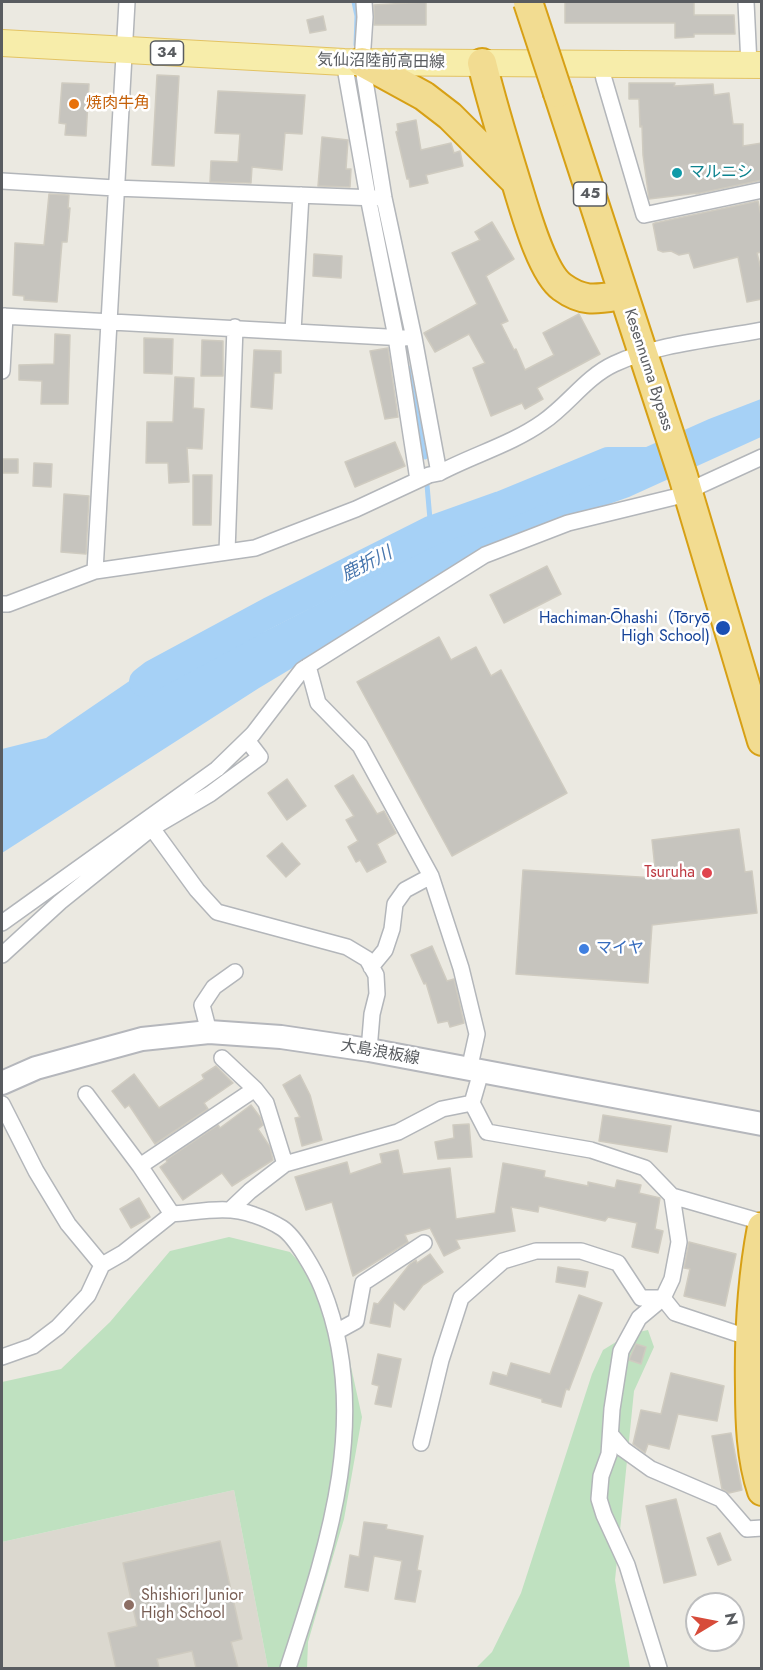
<!DOCTYPE html>
<meta charset="utf-8">
<style>
body{margin:0}
#map{position:relative;width:763px;height:1670px;overflow:hidden;background:#ebe9e1;font-family:Jost,sans-serif}
canvas{display:block}
.frame{position:absolute;inset:0;border:3px solid #595c60;pointer-events:none}
.north{position:absolute;left:685px;top:1592px;width:60px;height:60px;box-sizing:border-box;background:#fff;border:2px solid #bdbebf;border-radius:50%;rotate:80deg;font-size:16px;font-weight:700;line-height:24px;text-align:center;color:#595c60}
.north::after{content:'';display:block;margin:auto;width:21px;height:27px;background:#d74b3a;clip-path:polygon(50% 0,100% 100%,50% 72%,0 100%)}
</style>
<div id="map">
<canvas width="763" height="1670"></canvas>
<div class="frame"></div>
<div class="north">N</div>
</div>
<script>
const g = document.querySelector('canvas').getContext('2d');
g.lineJoin = 'round';
function fill(path, color) { g.fillStyle = color; g.fill(path, 'evenodd'); }
function stroke(path, color, width, dash) { g.strokeStyle = color; g.lineWidth = width; g.lineCap = dash ? 'butt' : 'round'; g.setLineDash(dash || []); g.stroke(path); }
function write(font, color, halo, rows, align = 'center') {
  g.font = font + ' Jost,"Noto Sans JP",sans-serif'; g.lineWidth = 5; g.setLineDash([]); g.textBaseline = 'middle'; g.strokeStyle = halo; g.fillStyle = color; for (const [text, x, y, turn = 0] of rows) {
    g.save(); g.translate(x, y); g.rotate((+turn || 0) * Math.PI / 180); g.textAlign = isNaN(turn) ? turn : align; if (halo) g.strokeText(text, 0, 0); g.fillText(text, 0, 0); g.restore();
  }
}
fill(new Path2D(`
 M234 1490 268 1668H2V1542Z`), '#dbd8cf');
fill(new Path2D(`
 M229 1237 290 1252 337 1303 362 1417 344 1519 308 1642 307 1668H268L234 1490 2 1542V1382L61 1369 110 1322 170 1251Z
 M648 1330 654 1347 634 1391 615 1580 630 1668H476L492 1652 521 1593 592 1374 603 1350 629 1334Z`), '#bfe1c0');
fill(new Path2D(`
 M761 399V437L629 497 578 515 461 567 259 688 2 853V749L46 738 147 669 230 649 489 517 709 419Z`), '#a6d1f6');
stroke(new Path2D(`
 M354 2 357 16 356 45
 M408 368 425 457
 M427 485 431 531`), '#a6d1f6', 5);
stroke(new Path2D(`
 M144 682 153 675 270 612 431 531 501 506 608 462H651L657 460`), '#a6d1f6', 30);
const building = new Path2D(`
 M426 2V25H374V5Z
 M565 2H694V15H734L735 34H694V37L675 38V23H565Z
 M323 16 326 30 310 33 307 20Z
 M157 75 179 76 174 166 152 165Z
 M62 83 89 84 86 136 65 135 66 124 59 123Z
 M629 83H675L674 86 713 84 714 95 729 93 733 124H743V146L762 143V180L696 194 698 193 649 199 643 155 642 126 640 127 639 99H629Z
 M218 91 305 95 302 134 285 133 282 170 252 167 251 183 210 182 211 161 238 162 240 134 215 133Z
 M416 120 421 150 451 143 454 153 460 151 463 166 426 175 428 183 410 187 409 179H407L396 132 398 131 397 124Z
 M322 137 348 140 346 169H351L350 187 318 186Z
 M49 194 69 195 68 208H70L67 242H62L57 302 24 300V296L13 295 15 243 44 245Z
 M758 201 762 220V252L757 253 762 273V299L747 302 738 257 694 268 689 253 679 255 671 251 663 252 658 250 653 224 655 223Z
 M492 222 514 259 486 276 508 321 501 324 514 350 516 349 525 370 554 355 543 333 579 314 600 354 537 388 543 399 525 409 522 403 491 416 473 368 485 363 469 334 435 352 424 333 477 304 452 253 480 240 475 232Z
 M314 254 342 256 341 278 313 276Z
 M55 334 70 335 68 404H41L42 381 19 380V365L54 364Z
 M144 338 173 339 172 374 144 373Z
 M202 340 223 341V376H201Z
 M388 348 398 417 385 419 370 351Z
 M254 350 281 351V373H274L272 409 251 407Z
 M175 377 194 378 193 408 204 409 202 449 187 448 189 482 169 483 168 463H146L147 422H173Z
 M395 442 405 466 355 487 345 462Z
 M3 459H18V473H3Z
 M34 463 52 464 51 487 33 486Z
 M193 475H212L211 525H193Z
 M64 494 89 496 86 554 61 552Z
 M547 566 561 594 504 623 490 595Z
 M439 637 451 660 476 647 491 676 501 670 567 793 452 856 357 682Z
 M353 775 377 814 384 811 396 833 377 844 386 862 367 872 360 860 356 862 348 847 358 841 346 820 354 816 335 786Z
 M287 779 306 806 287 820 268 793Z
 M739 829 745 872 752 871 757 913 652 925 648 983 516 974 523 870 656 878 652 840Z
 M282 843 300 864 286 877 267 856Z
 M432 946 447 981 454 979 464 1023 450 1027 448 1021 438 1023 426 983 424 984 411 955Z
 M216 1066 233 1083 204 1103 208 1109 155 1144 129 1105 125 1108 112 1091 134 1074 159 1108 204 1079 202 1075Z
 M300 1075 310 1095 322 1140 302 1146 295 1118 300 1117 283 1085Z
 M251 1105 260 1117 263 1125 258 1129 270 1147 273 1160 232 1186 222 1173 183 1200 160 1167 167 1162 166 1160 218 1125 220 1128Z
 M603 1115 671 1126 667 1152 599 1141Z
 M469 1124 472 1157 438 1159 435 1142 454 1138 453 1125Z
 M398 1150 403 1174 450 1168 456 1219 495 1213 503 1163 545 1171 544 1177 588 1186V1182L615 1188 617 1180 641 1185 639 1193 660 1198 655 1229 663 1231 658 1253 632 1247 637 1223 608 1217 605 1221 539 1206 538 1212 511 1207 515 1231 456 1240 460 1248 444 1256 430 1228 405 1235 408 1242 353 1276 332 1202 306 1210 295 1177 347 1162 350 1174 382 1163 380 1154Z
 M139 1198 150 1217 131 1228 120 1209Z
 M689 1242 736 1254 725 1306 684 1296 690 1269 684 1268Z
 M430 1254 443 1272 423 1285 404 1310 394 1302 390 1327 370 1323 374 1303 378 1304 410 1264 416 1260 417 1263Z
 M558 1267 588 1272 585 1287 556 1282Z
 M579 1295 602 1303 569 1390 566 1389 561 1407 542 1402V1399L490 1384 493 1372 507 1376 511 1363 550 1374Z
 M636 1344 646 1347 641 1364 629 1360Z
 M378 1354 401 1359 391 1407 375 1404 379 1386 372 1384Z
 M671 1373 724 1386 717 1421 678 1414 669 1449 648 1444 645 1453 633 1444 641 1410 661 1414Z
 M731 1433 742 1490 729 1493 722 1489 712 1436Z
 M676 1499 696 1575 664 1583 646 1506Z
 M364 1522 387 1525 386 1529 423 1536 417 1570 421 1571 415 1602 395 1599 402 1561 374 1556 368 1591 345 1587 350 1555 359 1557Z
 M720 1533 731 1560 718 1565 707 1538Z
 M220 1541 242 1639 231 1642 238 1668H196L192 1651 157 1659 159 1668H116L108 1633 137 1626 123 1563Z`);
fill(building, '#c6c4be');
stroke(building, '#cfcbc0', 1.5);
const street = new Path2D(`
 M364 2 365 17 362 62 384 198 414 338 439 473
 M746 2 749 65
 M344 62 368 197 396 337 418 480
 M601 65 604 79 644 215 762 190
 M2 181 115 188 376 198
 M2 316 405 338
 M293 331 301 195
 M2 371 5 316
 M227 552 235 327
 M95 571 127 2
 M2 604H8L95 571 255 548 356 509 429 475 439 473C473 455 512 444 543 422 568 405 586 377 614 364 656 344 715 339 762 330
 M308 666 318 703 360 746 431 876 461 968 477 1034 469 1070
 M146 820 197 890 217 912 347 947 367 959 376 975 377 994 372 1014 369 1050
 M2 923 217 769 253 734 302 670 308 666 485 555 568 523 687 494 701 485 762 457
 M2 955 60 902 152 828 210 794 260 757 247 740
 M371 967 385 950 392 929 395 904 405 890 431 876
 M209 1032 202 1005 214 987 235 972
 M222 1058 255 1089 266 1103 285 1164
 M86 1094 140 1166 172 1214C199 1212 228 1205 254 1215 263 1218 274 1223 282 1228 296 1237 316 1273 322 1288 373 1414 328 1546 288 1668
 M472 1103 481 1072
 M2 1104 36 1171 68 1224 102 1265
 M140 1166 255 1089
 M672 1196 762 1222
 M231 1209 250 1191 285 1164 398 1132 442 1109 472 1103 487 1132 591 1150 645 1168 672 1196 679 1242 672 1279 663 1298H641L618 1263 581 1251H536L503 1261 461 1298 441 1360 421 1443
 M336 1332 356 1321 363 1283 424 1243
 M2 1357 33 1346 58 1327 88 1295 102 1265 123 1253 172 1214
 M611 1435 623 1449 651 1469 721 1499 747 1529 762 1528
 M659 1668 627 1565 604 1515 599 1499 601 1476 609 1454 612 1409 621 1351 639 1318 663 1298 675 1313 756 1340`);
const secondary = new Path2D(`
 M2 1083 36 1068 142 1039 209 1032 281 1037 369 1050 762 1124`);
const primary = new Path2D(`
 M2 43 344 62 762 65`);
const highway = new Path2D(`
 M362 62 424 96 450 116 513 179
 M482 63C492 104 504 143 516 182 524 207 541 272 562 287 584 303 597 299 623 295
 M558 93 683 476 762 741
 M762 1227C752 1280 749 1333 750 1387 750 1421 751 1458 762 1491`);
stroke(street, '#b3b6ba', 18);
stroke(secondary, '#b5b7bc', 26);
stroke(primary, '#e3c362', 28);
stroke(highway, '#d7a015', 32);
stroke(street, '#fff', 15);
stroke(secondary, '#fff', 22);
stroke(primary, '#f7edaa', 26);
stroke(highway, '#f2dc91', 28);
const highwayBridge = new Path2D(`
 M528 2 558 93`);
stroke(highwayBridge, '#d7a015', 32, []);
stroke(highwayBridge, '#f2dc91', 28);
for (const [x, y, r, color] of [
 [74,104,6,"#e8710a"],
 [677,173,6,"#0f9aa8"],
 [723,628,8,"#1a4fb4"],
 [707,873,6,"#e0444e"],
 [584,949,6,"#3f7fe0"],
 [129,1605,6,"#8d6e63"]
]) { const dot = new Path2D(); dot.arc(x, y, r, 0, 2 * Math.PI); g.fillStyle = color; g.fill(dot); stroke(dot, '#fff', 2); }
for (const [x, y, w] of [
 [167,53,33],
 [590,194,33]
]) { const box = new Path2D(); box.roundRect(x - w / 2, y - 12, w, 24, 4.5); g.fillStyle = '#fff'; g.fill(box); stroke(box, '#595c60', 1.5); }
write('bold 15px', '#595c60', null, [
 ["34",167,53],
 ["45",590,194]
]);
write('16px', '#595c60', '#fff', [
 ["気仙沼陸前高田線",381,62,1],
 ["Kesennuma Bypass",648,370,72],
 ["大島浪板線",380,1053,10]
]);
write('16px', '#c56008', '#fff', [
 ["焼肉牛角",86,104]
], 'left');
write('16px', '#0d838f', '#fff', [
 ["マルニシ",689,173]
], 'left');
write('16px', '#164399', '#fff', [
 ["Hachiman-Ōhashi（Tōryō",710,619],
 ["High School)",710,637]
], 'right');
write('16px', '#be3a42', '#fff', [
 ["Tsuruha",695,873]
], 'right');
write('16px', '#366cbe', '#fff', [
 ["マイヤ",596,949]
], 'left');
write('16px', '#785e54', '#fff', [
 ["Shishiori Junior",141,1596],
 ["High School",141,1614]
], 'left');
write('italic 18px', '#4977ae', '#fff', [
 ["鹿折川",367,565,-27]
]);
</script>
